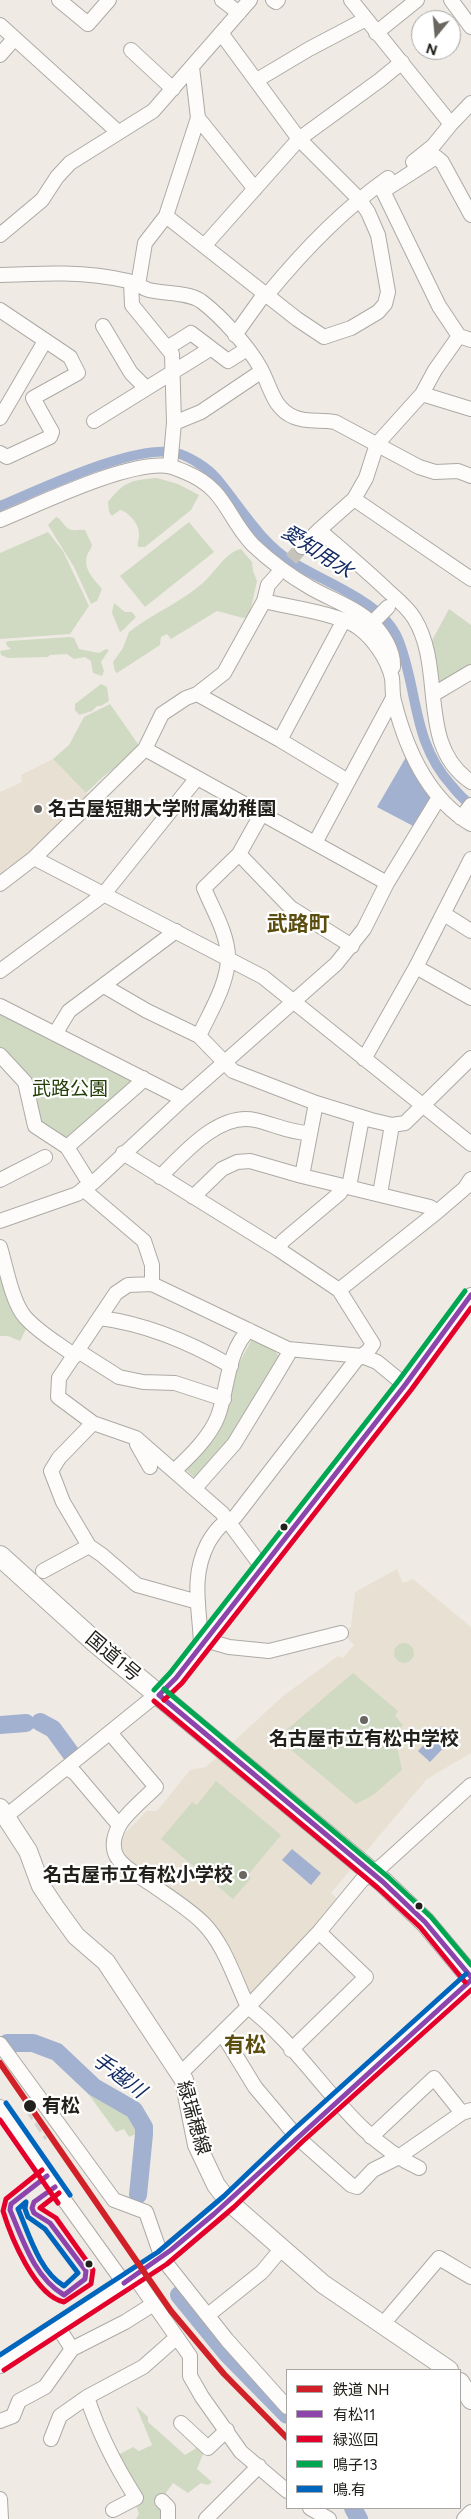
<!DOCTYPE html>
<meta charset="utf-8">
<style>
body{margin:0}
#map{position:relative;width:471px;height:2519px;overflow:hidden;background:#efebe4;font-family:Figtree,"Noto Sans JP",sans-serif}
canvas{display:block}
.legend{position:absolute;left:286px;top:2369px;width:175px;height:140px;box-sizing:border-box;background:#fff;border:1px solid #a7a6a4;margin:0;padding:6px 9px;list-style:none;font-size:15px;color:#22201b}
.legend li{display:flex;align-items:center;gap:10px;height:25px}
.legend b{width:25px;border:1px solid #a7a6a4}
.north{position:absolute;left:411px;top:10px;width:50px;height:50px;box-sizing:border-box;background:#fff;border:1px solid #a7a6a4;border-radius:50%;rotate:197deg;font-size:14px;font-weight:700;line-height:20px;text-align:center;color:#22201b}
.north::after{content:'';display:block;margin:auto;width:18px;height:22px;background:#6a6761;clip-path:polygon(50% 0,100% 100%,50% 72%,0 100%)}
</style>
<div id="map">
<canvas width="471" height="2519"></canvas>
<ul class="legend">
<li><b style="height:6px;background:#d12027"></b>鉄道 NH</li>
<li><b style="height:6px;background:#8e44ad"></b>有松11</li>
<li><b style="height:6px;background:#e4002b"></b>緑巡回</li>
<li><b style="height:6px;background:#00a651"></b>鳴子13</li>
<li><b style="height:6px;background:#0065bd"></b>鳴.有</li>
</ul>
<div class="north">N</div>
</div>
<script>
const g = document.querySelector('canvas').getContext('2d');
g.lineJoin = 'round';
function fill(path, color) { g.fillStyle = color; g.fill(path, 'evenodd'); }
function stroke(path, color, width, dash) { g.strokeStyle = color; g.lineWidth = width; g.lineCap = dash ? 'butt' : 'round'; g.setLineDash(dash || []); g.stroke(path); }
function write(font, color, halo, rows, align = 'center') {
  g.font = font + ' Figtree,"Noto Sans JP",sans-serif'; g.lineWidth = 4.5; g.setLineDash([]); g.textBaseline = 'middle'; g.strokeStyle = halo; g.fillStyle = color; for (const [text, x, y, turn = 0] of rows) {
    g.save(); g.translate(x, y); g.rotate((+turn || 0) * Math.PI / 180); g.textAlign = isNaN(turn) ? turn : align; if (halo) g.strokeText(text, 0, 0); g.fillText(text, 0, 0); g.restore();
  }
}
fill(new Path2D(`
 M53 759 88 795 65 823 22 861 8 867 0 876V792L22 782 21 775Z
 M397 1569 403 1583 413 1579 471 1627V1753L427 1779 364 1854 231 1744 283 1696 338 1656 343 1658 354 1645 344 1635 351 1626 355 1592Z
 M218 1756 352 1868 331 1893 342 1903 249 1996 220 1938 120 1855 119 1839 147 1811H157L190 1770 206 1767Z`), '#e8e0d3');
fill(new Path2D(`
 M157 478 178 484 199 495 191 510 145 547H138C137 542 139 540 139 535 140 525 129 512 120 510L112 516 109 512 108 502C125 481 131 480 157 478Z
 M56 517C63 519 64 529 72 530 76 531 80 529 85 530L92 545C91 550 88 552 87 556 83 570 95 580 102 589L97 601 91 604 74 567 48 525Z
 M189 522 214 552 145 607 120 576Z
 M48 532 63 551 89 606 70 634 0 639V553Z
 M241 549 252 562 253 571 257 581 249 617 243 618 217 611 171 639 167 634 161 637 160 645 117 673 115 671 113 662 123 648 129 632C153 613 182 602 204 582 215 572 226 552 241 549Z
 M114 603 125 612H132L136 617 122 631 120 632 112 613Z
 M449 609 471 625V667L438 687 429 646Z
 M70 637 74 638 79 649 99 653 106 649 109 650 101 662 104 671 102 676 93 673 91 661 85 657 74 659 67 654 50 655 48 657 8 658 1 655 0 651 11 649 7 646 6 642 9 641Z
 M101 684 107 687 109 701 101 706H97L92 711 79 715 75 710V704Z
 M110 704 138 744V750L104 776 86 793 53 759 69 745 84 717Z
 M0 1011 130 1077V1084L66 1142 40 1125 0 1048Z
 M0 1263 27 1327 20 1341 8 1336H0Z
 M252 1339 272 1348 280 1357 249 1416 197 1480 184 1468 226 1407 238 1365Z
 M394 1653a10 10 0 1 1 20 0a10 10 0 1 1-20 0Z
 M353 1673 398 1711 395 1716 403 1725 388 1740 398 1751 402 1770 373 1795 356 1804 277 1738Z
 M216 1781 281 1835 248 1875 251 1878 233 1899 161 1839 192 1802 197 1805Z
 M82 2079 112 2102 133 2112 142 2131 129 2137 124 2129 116 2132 79 2081Z
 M136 2406 148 2417V2422L185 2455 201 2445 205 2449 197 2469 212 2482 208 2485 201 2483 188 2493 173 2483 163 2497 169 2519H136L139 2514 118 2455 133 2447 139 2451 152 2445Z`), '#d0dac3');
fill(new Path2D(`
 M409 752 431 798 415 827 377 807Z
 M442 1726 454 1737 430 1762 418 1751Z
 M292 1849 321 1873 311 1885 282 1860Z`), '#a3b1d0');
stroke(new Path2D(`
 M0 506C39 490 136 443 176 453 189 456 208 468 217 479 241 508 260 542 292 562 325 583 382 601 398 639 419 691 411 741 452 786 458 793 463 800 471 804`), '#a3b1d0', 10);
stroke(new Path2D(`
 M40 1722 53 1729 72 1755
 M0 1725 26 1723
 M7 2043H33L57 2052 94 2087 134 2110 144 2127V2134L138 2195
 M179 2295 228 2355 287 2415
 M353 2508 359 2519`), '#a3b1d0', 18);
stroke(new Path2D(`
 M277 575 302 547`), '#c6c2bc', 14, [14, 7]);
const minor = new Path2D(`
 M59 0 88 24 109 0
 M222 0 239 13
 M273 0 276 2 278 0
 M351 0 451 124 471 103
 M451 0 471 27
 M0 25 118 132
 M376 33 417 0
 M131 50 173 89
 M0 55 14 39
 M257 80 309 49 366 19
 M198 118 255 189
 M413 162 433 146 451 124
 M166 216 198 118 192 67
 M0 235 42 200 57 177 70 163 153 111 250 0
 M204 246 299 139 380 80 402 62
 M0 275C43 273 86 271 128 281 136 283 142 288 149 290 165 294 187 292 201 301 221 316 249 347 261 369 271 388 273 408 294 417 307 423 322 419 335 422L419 467 435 472 458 471 471 476
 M131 282 132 305 172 354 174 423 170 466
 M138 285 145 243 166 216 297 319 324 337 351 328 378 312 385 304 388 292 378 235 368 212 359 199 299 139 221 33
 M267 295C303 251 342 210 388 178
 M0 310 70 357 78 373 33 398 52 432 50 437 7 457 0 453
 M103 326 131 373 146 388
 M235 335 265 293
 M459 336 439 306 383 191 436 157 442 162 471 215
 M471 340 459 336 435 370 422 394 377 444 366 478 354 499 319 530C342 550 366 570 388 591 397 599 408 608 414 618 446 669 416 745 471 782
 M167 348 191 333 228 361 247 349
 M422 394 471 409
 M0 418 45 341
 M94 421 210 349
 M174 423 201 412 262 371
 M354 499 471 579
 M0 520C40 504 127 461 168 466 174 467 180 470 185 472 227 489 226 517 253 545 270 561 290 576 311 588 332 600 355 607 373 624 383 634 394 651 393 667
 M302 547 319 530
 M264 601 268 585 277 575
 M372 623 388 607
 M197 694 280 740 348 781
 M434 694 471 672
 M280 740 344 620
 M145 749 387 883
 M461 818 471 805
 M315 843 393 698
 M239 854 291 908 352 946
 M34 858 263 977 471 1144
 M0 884 34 858 145 749 162 714 186 698 197 694 224 673 264 601C288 607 341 614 359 628 374 639 388 660 392 678 393 686 392 694 394 701 406 749 427 798 471 824
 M444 914 471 931
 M416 967 471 998
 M0 971 103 895 197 778
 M104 986 147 1011 199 1036 233 1071 316 1103 371 1120 392 1125 405 1123 471 1058
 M0 1006 183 1099
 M55 1034 69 1011 176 931
 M199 1036C210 1012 228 984 228 957 228 934 212 908 204 888L239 854 262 813
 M0 1055 25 1082 35 1126 67 1147 90 1184
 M364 1059 416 967 471 859
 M67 1147 139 1084 143 1078
 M123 1153 278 1249 339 1290 373 1344 368 1351 356 1360 235 1517C222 1522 215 1531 208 1543 190 1578 200 1608 201 1645
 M302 1176 316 1103
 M160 1177C184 1153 219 1112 255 1120 274 1124 290 1133 310 1133
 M0 1180 45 1157
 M349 1187 362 1118
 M83 1189 144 1241 152 1265V1284
 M380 1194 392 1125
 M193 1197 222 1169 237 1162 250 1161 302 1176 430 1207 437 1212
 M0 1221 77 1194 95 1181 183 1099 336 964 364 929 387 883 438 799
 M0 1247C6 1267 12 1302 25 1317 39 1333 58 1343 75 1356
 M278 1249 283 1241 340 1193 342 1186
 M339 1290 437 1212 465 1188 471 1179
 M100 1318C147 1324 191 1343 231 1366
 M78 1351 119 1377 143 1382 175 1383 224 1399
 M93 1423 59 1458 51 1471 63 1502 89 1546 102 1555 137 1585 198 1602
 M137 1444 150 1467
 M174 1471C190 1456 210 1437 218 1416 228 1389 227 1351 249 1330
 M195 1488 234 1444 273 1380 288 1355V1349
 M262 1567 222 1513 136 1438 93 1423 58 1397 59 1378 116 1293 128 1285 152 1284 288 1349 362 1356 377 1362 405 1385
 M43 1571 89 1546
 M205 1640 229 1647 269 1651 341 1633
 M111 1734 156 1787C146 1797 125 1814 119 1826 102 1859 129 1869 151 1884 168 1896 189 1909 203 1923 225 1945 235 1980 248 2007L319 1932 362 1880 383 1865 471 1785
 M67 1768 75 1773 119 1825
 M5 1817 171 1683 405 1385 471 1295
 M222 2033 255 2087 297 2137 351 2185 357 2187 373 2170 397 2158 462 2113 471 2110
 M0 2044 114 2200 146 2212 162 2258 227 2340 287 2407
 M291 2050 366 1977 319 1932
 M180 2074 248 2007C311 2055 346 2134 419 2168
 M0 2107 47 2176 124 2283
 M371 2137 434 2078 462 2113
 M229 2202 297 2137 471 1980
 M134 2276 190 2356V2376L202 2397 241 2452 287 2491
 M208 2315 262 2272 282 2248
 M383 2324 439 2258 471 2277
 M58 2327 72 2349
 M87 2397C99 2434 115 2465 136 2498L113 2510
 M0 2421 13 2416 19 2401 45 2387 72 2349 125 2322 152 2305
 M181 2423 208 2448 227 2430
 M51 2439 60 2416 87 2397 143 2367 176 2338
 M0 2499 1 2519
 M162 2501 168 2507V2519
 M310 2508 329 2519
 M206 2519 259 2466
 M464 2519 471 2512`);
const major = new Path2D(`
 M0 1808 28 1851 41 1886 55 1907 76 1936 106 1962 184 2080 197 2145 216 2185 229 2202 323 2284 449 2370
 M0 2364 162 2258 229 2202
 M460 2382 471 2400`);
const highway = new Path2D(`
 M0 1556 95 1642 383 1882 425 1922 471 1977`);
stroke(minor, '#adaaa5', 16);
stroke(major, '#adaaa5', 20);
stroke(highway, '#adaaa5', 22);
stroke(minor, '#fdfcfb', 14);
stroke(major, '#fdfcfb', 18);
stroke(highway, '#fdfcfb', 20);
stroke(new Path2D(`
 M27 2111 46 2139`), '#d3d2d0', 3, [10, 5]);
stroke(new Path2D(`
 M159 1695 176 1678 405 1385 471 1295
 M159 1695 383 1882 425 1922 471 1977
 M47 2176 11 2204 10 2210C23 2240 34 2277 64 2295L85 2279 86 2271 50 2223 34 2213 32 2208 34 2202 55 2187
 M124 2283 171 2250 214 2214 471 1980`), '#8e44ad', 5);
stroke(new Path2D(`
 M164 1700 182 1683 411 1390 471 1308
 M154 1701 378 1888 420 1927 465 1982
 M0 2120 58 2203
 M42 2170 6 2199 3 2211C11 2237 35 2296 64 2302L91 2284 93 2270 56 2218 40 2208 59 2193
 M4 2370 167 2264 234 2207 302 2142 471 1990`), '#e4002b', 5);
stroke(new Path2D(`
 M164 1689 388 1877 431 1917 471 1965
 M154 1690 170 1673 399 1380 465 1291`), '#00a651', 5);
stroke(new Path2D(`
 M6 2103 70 2195
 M26 2202 25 2209 28 2217 45 2229 78 2273 64 2286C39 2271 29 2234 18 2209Z
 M0 2355 158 2252 224 2196 292 2131 466 1974`), '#0065bd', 5);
stroke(new Path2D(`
 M0 2063 171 2311 224 2374 287 2438`), '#d12027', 6);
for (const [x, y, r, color] of [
 [38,809,5,"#6a6761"],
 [284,1527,4.5,"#22201b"],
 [364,1720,5,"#6a6761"],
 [243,1875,5,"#6a6761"],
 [419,1906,4.5,"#22201b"],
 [30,2106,7,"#22201b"],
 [89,2264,4.5,"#22201b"]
]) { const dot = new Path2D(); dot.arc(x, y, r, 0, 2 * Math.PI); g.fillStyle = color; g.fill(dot); stroke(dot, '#fff', 2); }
write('bold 19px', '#22201b', '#fff', [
 ["名古屋短期大学附属幼稚園",48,809],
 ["名古屋市立有松中学校",364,1739,"center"],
 ["名古屋市立有松小学校",233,1875,"right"]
], 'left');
write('19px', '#243e08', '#fff', [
 ["武路公園",70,1089]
]);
write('19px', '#22201b', '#fff', [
 ["国道1号",113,1657,40],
 ["緑瑞穂線",193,2118,74]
]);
write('bold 19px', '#22201b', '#fff', [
 ["有松",42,2106]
], 'left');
write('italic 20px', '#142b63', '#fff', [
 ["愛知用水",317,552,33],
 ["手越川",119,2076,37]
]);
write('bold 21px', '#5a4d0e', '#fff', [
 ["武路町",298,925],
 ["有松",245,2046]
]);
</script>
